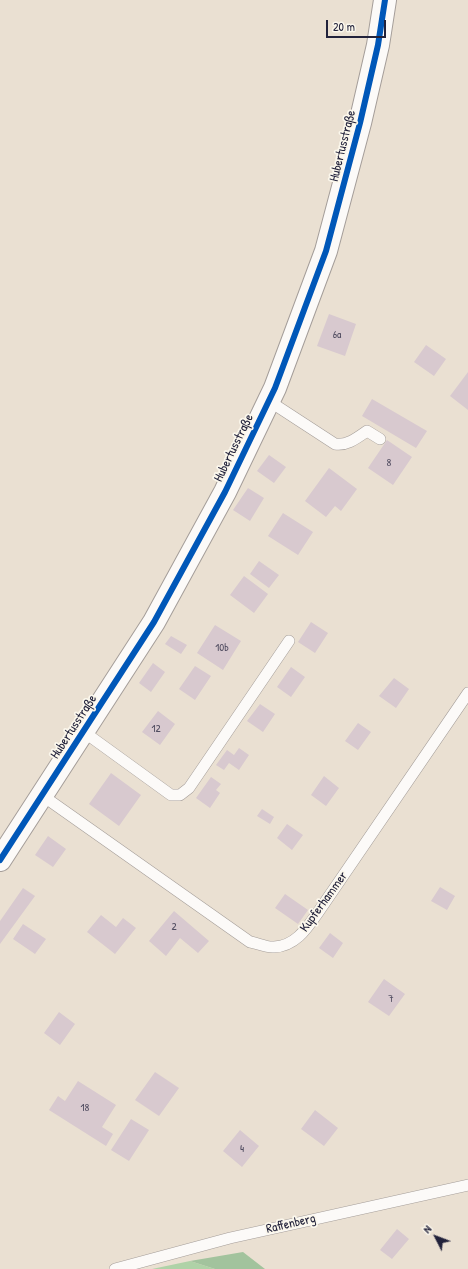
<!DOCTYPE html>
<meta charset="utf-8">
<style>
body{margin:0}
#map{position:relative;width:468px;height:1269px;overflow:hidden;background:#eae0d2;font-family:"Patrick Hand",sans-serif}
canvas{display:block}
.north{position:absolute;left:416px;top:1217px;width:40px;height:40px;-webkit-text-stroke:3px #fbf7ec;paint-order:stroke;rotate:312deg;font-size:11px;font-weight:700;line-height:16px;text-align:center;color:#22223b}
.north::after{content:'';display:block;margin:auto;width:14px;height:18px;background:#22223b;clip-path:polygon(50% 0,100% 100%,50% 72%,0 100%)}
.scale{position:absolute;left:326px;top:20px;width:60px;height:18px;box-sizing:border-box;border:2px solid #22223b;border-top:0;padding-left:5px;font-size:12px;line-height:14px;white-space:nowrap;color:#22223b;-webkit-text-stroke:3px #fbf7ec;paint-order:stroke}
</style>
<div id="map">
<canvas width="468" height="1269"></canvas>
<div class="north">N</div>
<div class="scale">20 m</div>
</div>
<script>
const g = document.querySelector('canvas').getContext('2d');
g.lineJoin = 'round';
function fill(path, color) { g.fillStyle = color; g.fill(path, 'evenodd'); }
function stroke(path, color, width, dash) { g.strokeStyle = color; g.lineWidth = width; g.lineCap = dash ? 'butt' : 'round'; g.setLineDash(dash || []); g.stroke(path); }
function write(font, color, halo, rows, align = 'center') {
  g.font = font + ' "Patrick Hand",sans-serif'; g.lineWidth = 3.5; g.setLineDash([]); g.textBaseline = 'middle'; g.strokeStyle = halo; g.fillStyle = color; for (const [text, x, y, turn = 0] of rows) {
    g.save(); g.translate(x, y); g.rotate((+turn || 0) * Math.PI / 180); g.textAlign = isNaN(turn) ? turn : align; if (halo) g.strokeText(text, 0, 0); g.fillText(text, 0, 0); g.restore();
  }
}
fill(new Path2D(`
 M190 1261 215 1269H152Z`), '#afd2a7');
fill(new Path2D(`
 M243 1252 265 1269H215L190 1261Z`), '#a2c39d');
fill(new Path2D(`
 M329 314 356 324 345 356 317 346Z
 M426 345 446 359 434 376 414 362Z
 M468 372V410L450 396Z
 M372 399 427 431 416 448 362 416Z
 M387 440 412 457 393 485 368 468Z
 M269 455 286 467 274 483 257 471Z
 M329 468 357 489 341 511 335 506 326 517 305 501Z
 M248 488 264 498 250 521 233 510Z
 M283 513 313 532 298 555 268 536Z
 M259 561 279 575 269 588 250 574Z
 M244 576 268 594 254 613 230 595Z
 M311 622 328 633 315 653 298 642Z
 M215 625 241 641 223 670 197 653Z
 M171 636 187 645 181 654 165 644Z
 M153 663 165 672 151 692 139 683Z
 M195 666 211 676 195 700 179 689Z
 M291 667 305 677 291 697 277 687Z
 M394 678 409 689 396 708 379 696Z
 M260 704 275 714 263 732 247 721Z
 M158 711 175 724 160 745 142 732Z
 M358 723 371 732 358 750 345 741Z
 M239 748 249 755 239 770 229 763 224 770 216 765 227 750 234 755Z
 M111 773 141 795 119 826 89 804Z
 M324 776 339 788 326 806 311 795Z
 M211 777 221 784 216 790 220 793 210 808 196 798Z
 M262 809 274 817 270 824 257 816Z
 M287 824 303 835 292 850 277 838Z
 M48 836 66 849 53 867 35 855Z
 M440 887 455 896 447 910 431 901Z
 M23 888 35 896 0 944V921Z
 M285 894 308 910 298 924 275 908Z
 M174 911 209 941 198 953 180 938 166 956 149 941Z
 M101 915 116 927 123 918 136 928 115 954 87 932Z
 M23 924 46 939 35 954 13 939Z
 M330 933 343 943 333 958 319 948Z
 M384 979 405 994 389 1016 368 1002Z
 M59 1012 75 1024 60 1045 44 1033Z
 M155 1072 179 1088 159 1116 135 1100Z
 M78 1081 116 1105 102 1127 113 1134 106 1146 49 1110 58 1096 65 1101Z
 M315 1110 338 1128 324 1146 301 1129Z
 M131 1119 149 1130 129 1161 111 1150Z
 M240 1130 259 1146 242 1167 223 1151Z
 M397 1229 409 1239 392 1259 380 1250Z`), '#d8c9cf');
const lane = new Path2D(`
 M269 401 335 444C347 446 357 438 367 431L380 439
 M84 732 171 795H180L189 788 289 641
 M43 796 250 942C257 943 267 948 274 947 296 946 307 928 319 911L468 693
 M115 1269 230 1238 468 1185`);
const secondary = new Path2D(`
 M0 860 154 622 225 492 275 388 326 251 360 123 378 45 385 0`);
stroke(lane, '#a49d99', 12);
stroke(secondary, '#a49d99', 24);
stroke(lane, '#fcfaf8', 11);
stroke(secondary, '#fcfaf8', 22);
stroke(new Path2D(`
 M0 860 154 622 225 492 275 388 326 251 360 123 378 45 385 0`), '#0057b8', 6);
write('11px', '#504c60', null, [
 ["6a",337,335],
 ["8",389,463],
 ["10b",222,648],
 ["12",156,729],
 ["2",174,927],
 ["7",391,999],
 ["18",85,1108],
 ["4",242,1149]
]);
write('13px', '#22223b', '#fbf7ec', [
 ["Hubertusstraße",343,146,-76],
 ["Hubertusstraße",234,448,-64],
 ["Hubertusstraße",74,727,-57],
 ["Kupferhammer",324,902,-54],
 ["Raffenberg",291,1224,-13]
]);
</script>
